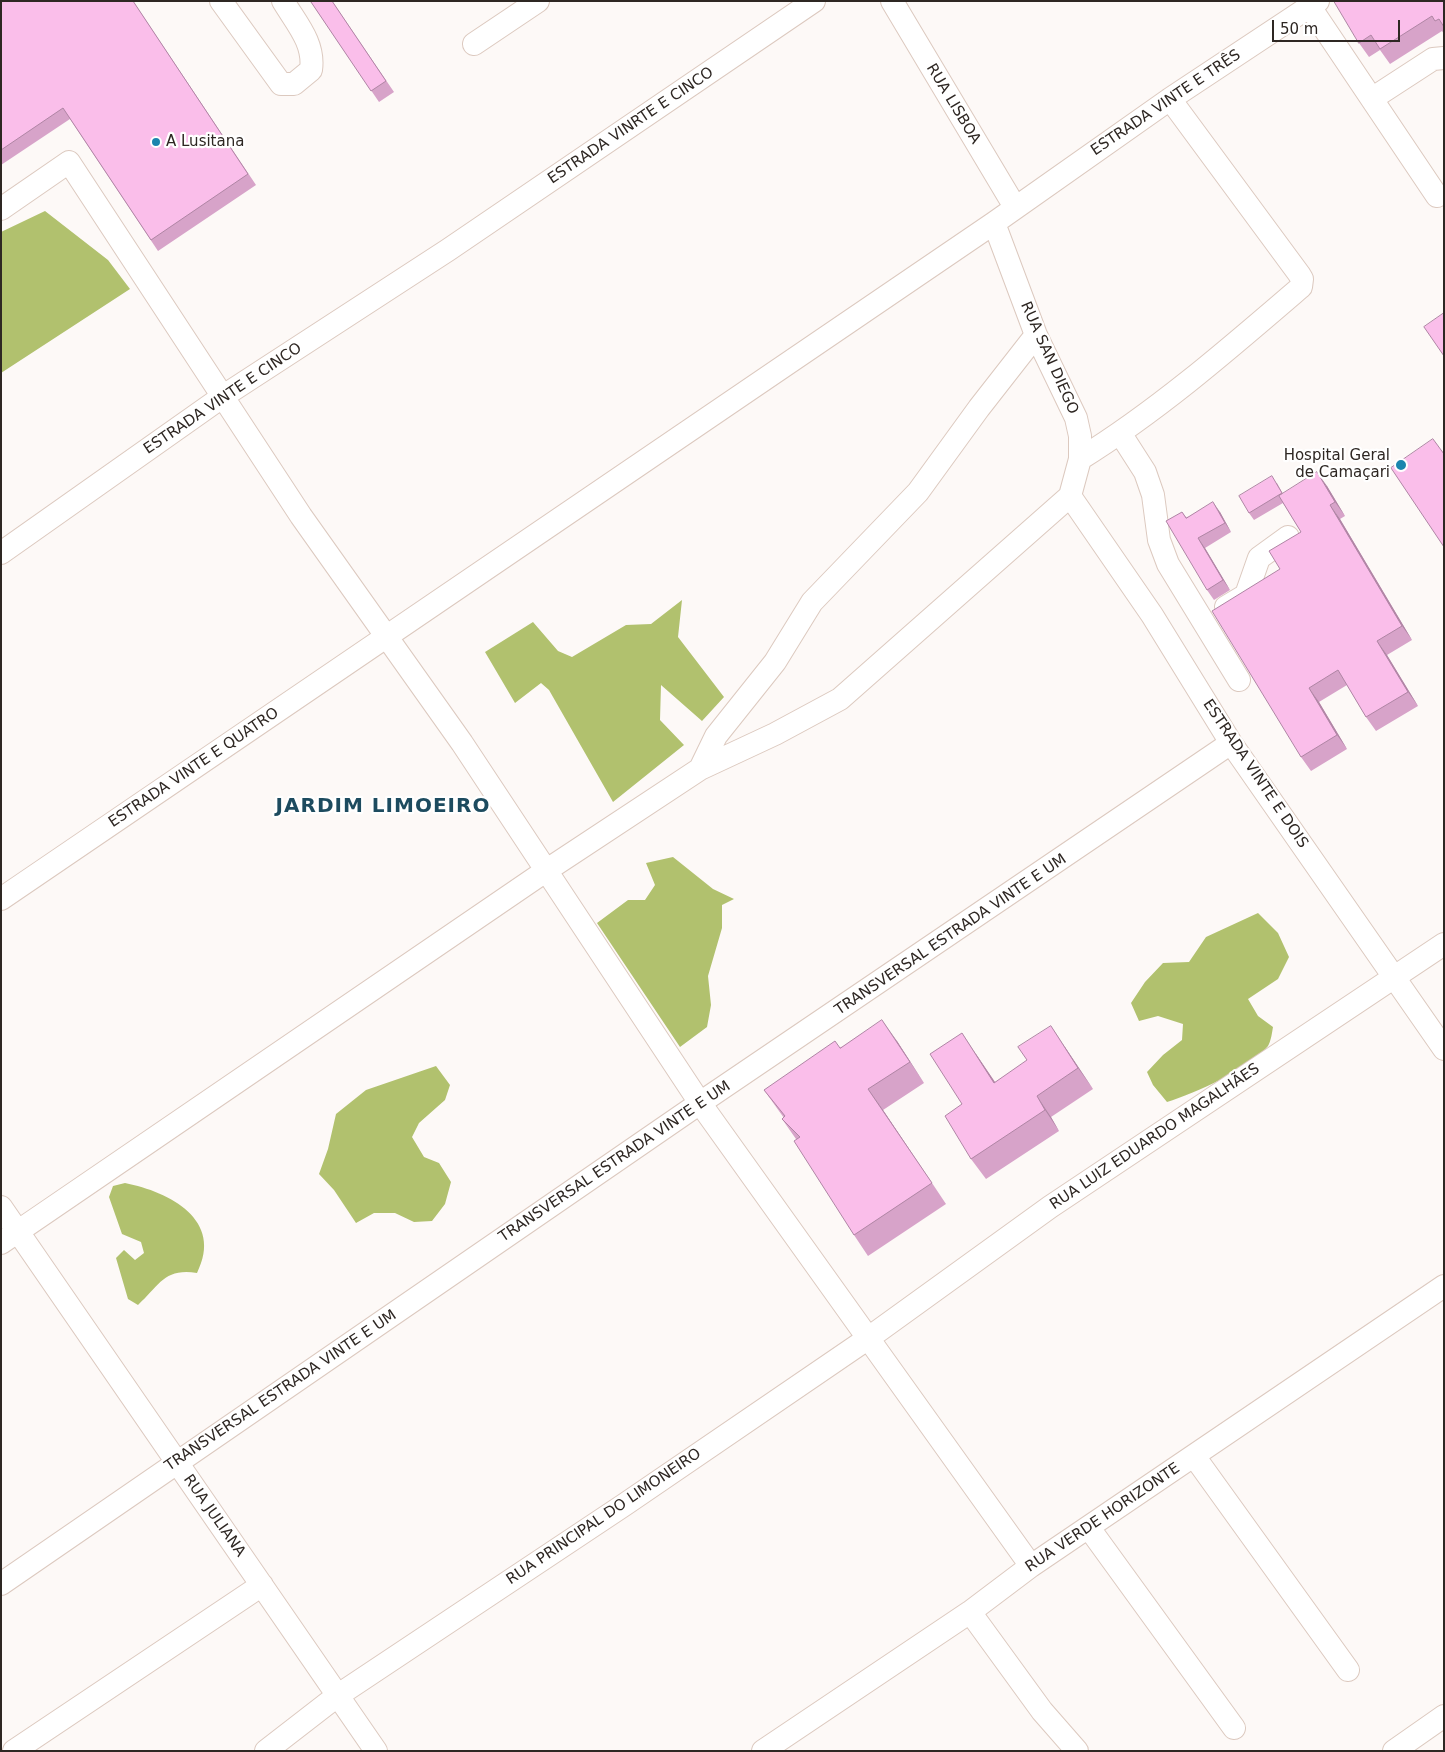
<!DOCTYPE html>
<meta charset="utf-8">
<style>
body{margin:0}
#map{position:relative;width:1445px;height:1752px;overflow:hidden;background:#fdf9f7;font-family:"DejaVu Sans",sans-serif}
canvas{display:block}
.frame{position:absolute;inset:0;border:2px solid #2e2723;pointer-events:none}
.scale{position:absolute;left:1272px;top:20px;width:128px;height:22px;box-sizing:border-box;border:2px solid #2e2723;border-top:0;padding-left:6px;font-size:15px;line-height:18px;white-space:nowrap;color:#2e2723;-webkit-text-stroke:4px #fff;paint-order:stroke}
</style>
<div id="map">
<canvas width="1445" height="1752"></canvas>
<div class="frame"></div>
<div class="scale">50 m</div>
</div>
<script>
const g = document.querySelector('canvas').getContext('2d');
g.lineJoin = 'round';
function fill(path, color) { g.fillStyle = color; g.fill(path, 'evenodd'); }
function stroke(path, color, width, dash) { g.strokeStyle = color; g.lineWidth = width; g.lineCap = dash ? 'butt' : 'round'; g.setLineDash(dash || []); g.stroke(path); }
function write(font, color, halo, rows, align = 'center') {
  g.font = font + ' "DejaVu Sans",sans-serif'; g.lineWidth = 4.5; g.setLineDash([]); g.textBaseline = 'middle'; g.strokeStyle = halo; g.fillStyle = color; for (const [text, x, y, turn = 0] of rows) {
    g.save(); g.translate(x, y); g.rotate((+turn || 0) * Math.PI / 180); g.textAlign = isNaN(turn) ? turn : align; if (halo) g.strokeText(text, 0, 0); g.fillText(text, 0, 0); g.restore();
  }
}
fill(new Path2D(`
 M45 211 108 260 130 289 1 373V232Z
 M682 600 678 637 724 697 702 721 661 685 660 720 684 745 613 802 549 690 541 683 515 703 485 652 533 622 558 651 572 657 626 625 651 624Z
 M673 857 713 889 734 899 722 905V928L708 976 711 1005 707 1027 680 1047 597 923 628 900H645L655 885 646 863Z
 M1258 913 1278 933 1289 957 1278 979 1248 999 1258 1016 1273 1027C1272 1033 1271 1041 1268 1046 1250 1069 1195 1093 1167 1102L1153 1085 1147 1072 1163 1055 1182 1040 1183 1024 1158 1016 1139 1021 1131 1003 1145 982 1163 963 1189 962 1206 937Z
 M436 1066 450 1085 445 1100 419 1123 412 1137 424 1157 439 1163 451 1182 445 1204 432 1221 414 1222 395 1213H374L356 1223 334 1190 319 1174 328 1149 336 1114 366 1090Z
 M125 1183C170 1192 224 1220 197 1273 164 1268 160 1285 138 1305L128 1299 116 1258 124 1250 135 1260 144 1253 141 1242 122 1234 109 1197 113 1186Z`), '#b1c16e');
const minor = new Path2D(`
 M221 1 281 84H294L311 70C315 43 296 23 283 1
 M892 1 1015 207
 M1310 7 1437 196
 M474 44 538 1
 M1373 98 1433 59 1444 58
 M1 209 69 162 301 516 462 743 700 1103 1031 1566
 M994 223 1036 335 1076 418 1080 436V459L1070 496
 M1120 433 1145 472 1153 495 1159 540 1168 564 1239 680
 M1080 459C1159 410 1230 348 1301 287L1302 279 1299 274 1170 99
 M1070 496 1152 615 1231 743 1444 1049
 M1 553 222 397 448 250 814 1
 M1226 607 1246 595 1259 558 1288 537
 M700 769 716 736 775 662 812 602 918 492 979 408 1036 335
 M1 899 994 223 1170 99 1318 1
 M1 1207 376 1751
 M1 1243 547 870 700 769 775 734 840 699 1070 496
 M1194 1456 1348 1670
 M1089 1528 1234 1728
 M1 1584 700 1103 1231 743
 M970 1612 1042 1711 1077 1751
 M14 1751 262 1585
 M266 1751 337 1696 624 1505 870 1337 1050 1207 1444 944
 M763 1751 970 1612 1031 1566 1444 1286
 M1394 1751 1444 1716`);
stroke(minor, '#dcc9bf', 24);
stroke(minor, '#fff', 22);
fill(new Path2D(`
 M1 1H133L256 185 158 251 70 119 1 165Z
 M332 1 394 92 379 102 311 2Z
 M1334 1H1444V34L1442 31 1390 64 1380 50 1369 57 1359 43Z
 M1277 483 1283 494 1327 486 1345 516 1340 519 1412 640 1387 655 1418 706 1376 731 1366 717 1347 685 1319 702 1347 749 1311 771 1301 757 1280 569 1301 532 1283 503 1254 520 1249 513Z
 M1182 512 1186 517 1220 512 1231 532 1205 548 1230 590 1214 600 1207 590Z
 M897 1041 924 1083 883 1110 946 1204 868 1256 854 1235 796 1139 782 1119 784 1118 764 1090 840 1047Z
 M1065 1047 1093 1089 1051 1117 1059 1131 986 1179 971 1159 962 1104 976 1054 995 1082Z`), '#d7a3c9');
fill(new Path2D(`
 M1317 472 1327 486 1345 516 1335 502Z
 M1213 502 1220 512 1231 532 1225 523Z
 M1330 505 1340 519 1412 640 1402 626Z
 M1198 538 1205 548 1230 590 1223 580Z
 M1377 641 1387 655 1418 706 1408 692Z
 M1309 688 1319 702 1347 749 1337 735Z
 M882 1020 897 1041 924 1083Z
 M1051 1026 1093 1089 1078 1068Z
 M962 1033 976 1054 1009 1103 994 1083Z
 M868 1089 883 1110 946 1204 932 1183Z
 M1037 1096 1051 1117 1059 1131 1045 1110Z`), '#af85a4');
const building = new Path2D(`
 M1 1H133L248 174 151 240 63 108 1 150Z
 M313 1H332L386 81 371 91 311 2Z
 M1334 1H1444V27L1439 19 1435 21 1432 16 1380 49 1371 35 1359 43Z
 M1444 313V356L1424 327Z
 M1433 439 1444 454V547L1391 468Z
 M1317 472 1335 502 1330 505 1402 626 1377 641 1408 692 1366 717 1338 670 1309 688 1337 735 1301 757 1212 611 1280 569 1269 551 1301 532 1279 496Z
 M1272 476 1282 493 1249 513 1239 496Z
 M1213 502 1225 523 1198 538 1223 580 1207 590 1166 521 1182 512 1186 518Z
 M882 1020 910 1062 868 1089 932 1183 854 1235 794 1141 800 1137 782 1119 785 1116 764 1090 835 1041 840 1048Z
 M1051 1026 1078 1068 1037 1096 1045 1110 971 1159 945 1116 962 1104 930 1054 962 1033 994 1083 1027 1060 1018 1047Z`);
fill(building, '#fabeea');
stroke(building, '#af85a4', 1);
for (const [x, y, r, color] of [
 [156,142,5,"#1b85ae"],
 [1401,465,6,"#1b85ae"]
]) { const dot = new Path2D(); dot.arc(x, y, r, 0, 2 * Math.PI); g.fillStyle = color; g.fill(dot); stroke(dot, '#fff', 2); }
write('15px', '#2e2723', '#fff', [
 ["ESTRADA VINTE E TRÊS",1166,103,-34],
 ["RUA LISBOA",953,104,59],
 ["ESTRADA VINRTE E CINCO",631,126,-34],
 ["RUA SAN DIEGO",1049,358,66],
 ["ESTRADA VINTE E CINCO",223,399,-34],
 ["ESTRADA VINTE E QUATRO",194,768,-34],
 ["ESTRADA VINTE E DOIS",1255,774,56],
 ["TRANSVERSAL ESTRADA VINTE E UM",951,935,-34],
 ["RUA LUIZ EDUARDO MAGALHÃES",1155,1137,-34],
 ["TRANSVERSAL ESTRADA VINTE E UM",615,1162,-34],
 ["TRANSVERSAL ESTRADA VINTE E UM",281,1391,-34],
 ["RUA JULIANA",214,1516,55],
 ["RUA PRINCIPAL DO LIMONEIRO",604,1517,-34],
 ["RUA VERDE HORIZONTE",1103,1518,-34]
]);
write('15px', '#2e2723', '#fff', [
 ["A Lusitana",166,142],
 ["Hospital Geral",1390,456,"right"],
 ["de Camaçari",1390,473,"right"]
], 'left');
g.letterSpacing = '1px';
write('bold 20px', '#1d4b5f', '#fff', [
 ["JARDIM LIMOEIRO",383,807]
]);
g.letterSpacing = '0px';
</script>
